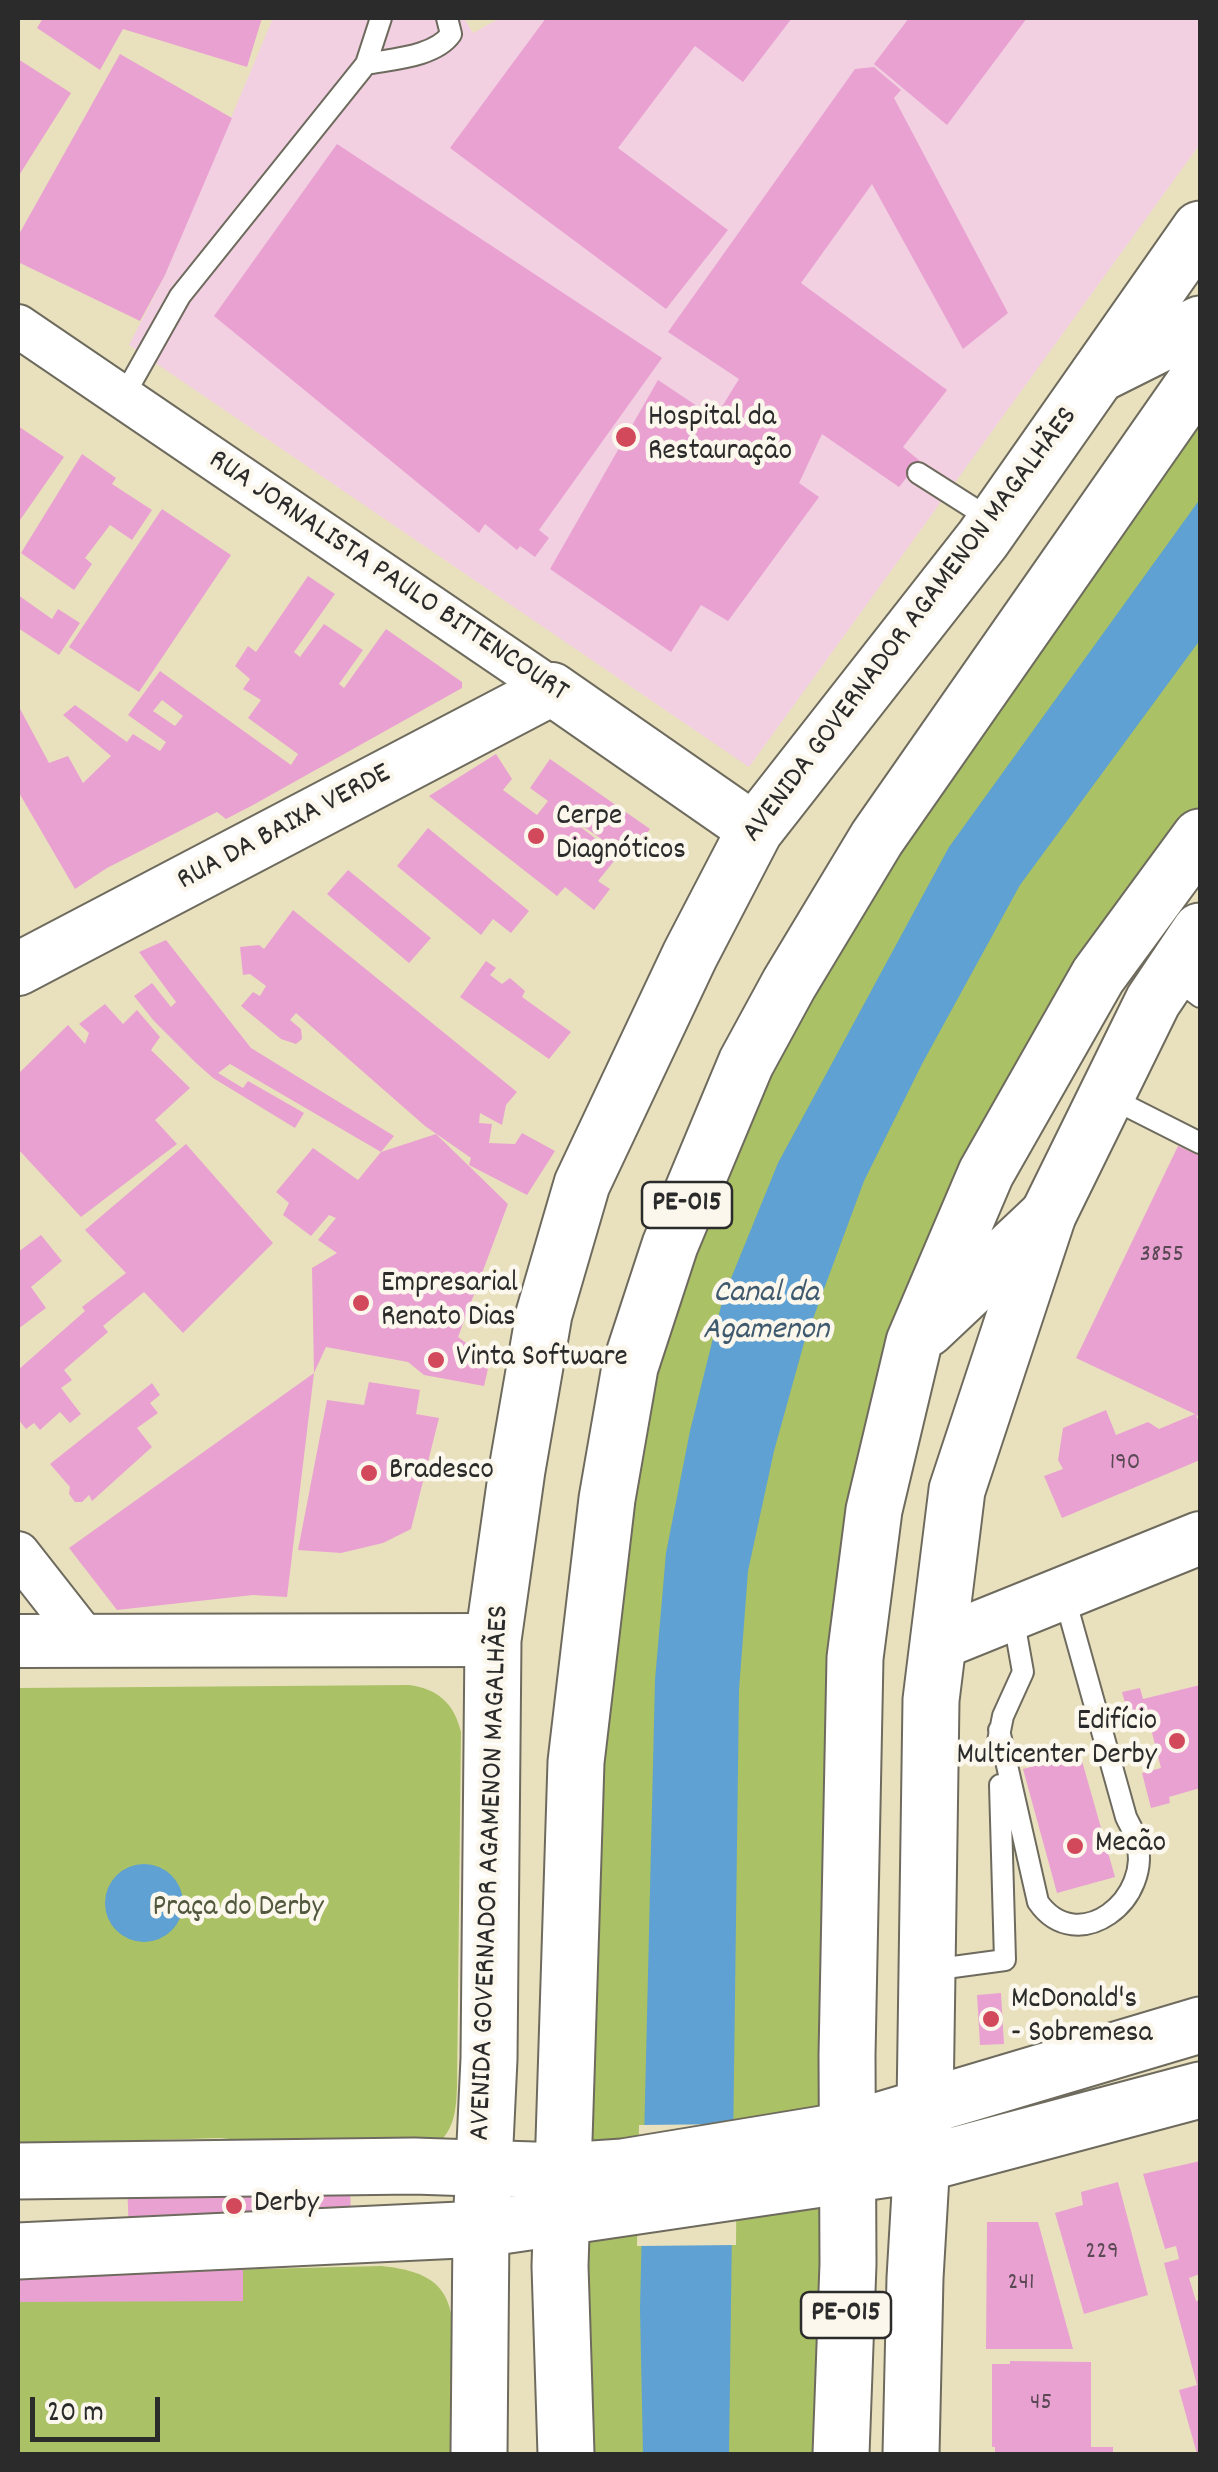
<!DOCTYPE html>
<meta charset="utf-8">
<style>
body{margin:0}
#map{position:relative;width:1218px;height:2472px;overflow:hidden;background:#e9e1be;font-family:Dekko,sans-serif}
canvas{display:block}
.frame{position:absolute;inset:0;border:20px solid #2b2b2b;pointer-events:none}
.scale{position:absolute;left:30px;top:2397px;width:130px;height:45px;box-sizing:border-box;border:5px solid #2b2b2b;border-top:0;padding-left:12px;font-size:30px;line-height:35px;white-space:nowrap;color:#2b2b2b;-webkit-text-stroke:8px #fbf7ec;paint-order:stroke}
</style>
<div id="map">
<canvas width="1218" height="2472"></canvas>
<div class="frame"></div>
<div class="scale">20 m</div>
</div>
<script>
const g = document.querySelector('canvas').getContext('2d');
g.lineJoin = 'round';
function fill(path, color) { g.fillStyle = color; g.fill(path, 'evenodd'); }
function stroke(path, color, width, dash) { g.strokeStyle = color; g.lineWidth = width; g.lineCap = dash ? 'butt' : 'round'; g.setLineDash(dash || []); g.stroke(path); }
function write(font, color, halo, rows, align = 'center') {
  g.font = font + ' Dekko,sans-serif'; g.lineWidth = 9; g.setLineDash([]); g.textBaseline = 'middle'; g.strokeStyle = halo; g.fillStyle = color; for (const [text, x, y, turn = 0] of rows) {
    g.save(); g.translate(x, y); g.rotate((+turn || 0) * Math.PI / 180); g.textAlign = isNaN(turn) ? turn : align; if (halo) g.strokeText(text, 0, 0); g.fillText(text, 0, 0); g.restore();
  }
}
fill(new Path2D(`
 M273 18H464L473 33 500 18H1200V144L749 767 129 345 165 275Z`), '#f2d0e2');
fill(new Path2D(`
 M1200 377V837L986 1173 874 1510 847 2130 563 2171 607 1499 746 1063Z
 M409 1685C438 1689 454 1703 461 1732L457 2087C456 2110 455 2127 438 2144L362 2154 221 2138 18 2144V1688Z
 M848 2175 841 2454H566L562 2215Z
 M381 2266C455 2273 454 2306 454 2369 454 2397 454 2426 454 2454H18V2275Z`), '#aac166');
fill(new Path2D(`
 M1200 499V640L1020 885 922 1064 864 1181 804 1343 774 1451 748 1571 739 1690 729 2454H643L640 2309 655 1680 666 1553 690 1431 723 1298 778 1163 949 847Z
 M105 1903a39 39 0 1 1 78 0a39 39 0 1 1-78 0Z`), '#5ea1d2');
fill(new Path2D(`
 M737 2124 736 2245 637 2246 639 2125Z`), '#e9e1be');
fill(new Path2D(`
 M43 18H262L247 67 123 29 100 70 37 28Z
 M546 18H792L743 82 695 46 618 148 728 230 666 309 450 148Z
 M909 18H1027L947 125 874 64Z
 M120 54 232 118 165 275 140 321 18 262V236Z
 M18 59 71 93 18 177Z
 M874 67 901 90 894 98 1008 313 963 349 872 184 801 283 947 390 903 447 920 461 899 487 822 434 799 483 819 497 728 621 701 605 671 652 550 569 658 380 715 418 739 379 668 332 855 69Z
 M337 144 662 358 539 530 549 538 535 557 520 546 517 550 485 524 479 533 214 316Z
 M18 426 64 457 18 523Z
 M82 454 116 478 112 484 152 510 132 540 110 525 85 558 92 564 74 590 21 553Z
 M162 509 231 555 139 692 69 647Z
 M308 576 335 594 294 652 300 657 324 624 363 650 339 684 344 688 386 629 462 682V688L253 805 226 819 217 812 107 868 75 889 18 791V705L49 763 68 756 83 783 111 756 63 715 75 705 127 742 133 734 160 751 166 742 128 715 160 671 291 765 298 754 248 718 261 700 243 689 250 679 235 666 248 646 256 652ZM162 700 183 716 175 726 153 711Z
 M18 595 52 619 58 609 80 623 59 655 18 628Z
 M496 754 512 779 503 790 537 815 548 801 530 788 550 759 650 829 629 858 551 804 618 856 598 881 610 889 594 910 565 887 557 896 429 796Z
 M428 828 529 911 511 933 493 919 481 935 397 866Z
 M348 870 431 938 409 963 327 894Z
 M293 910 517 1092 506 1105 502 1125 480 1113 479 1123 492 1124 489 1143 515 1144 522 1133 555 1151 527 1195 469 1165 471 1158 425 1126 296 1013 290 1020 301 1029 302 1039 296 1044 281 1039 241 1006 253 992 260 996 266 986 250 974 243 975 240 947 259 945 264 949Z
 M166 940 251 1048 394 1136 381 1152 230 1064 218 1073 243 1088 248 1081 304 1113 295 1128 213 1078 195 1062 154 1021 134 996 152 983 171 1007 176 1002 139 952Z
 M486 961 496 968 490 975 502 984 510 978 525 991 522 997 571 1032 549 1059 460 997Z
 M105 1004 123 1024 137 1010 160 1037 151 1050 190 1088 155 1120 177 1144 81 1217 18 1149V1074L68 1025 85 1044 89 1033 79 1024Z
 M436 1134 508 1204 458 1337 490 1360 484 1386 424 1375 408 1362 326 1347 314 1373 312 1268 337 1253 318 1240 336 1218 329 1215 311 1236 283 1215 289 1203 276 1192 313 1148 358 1180 381 1152Z
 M186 1144 273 1243 183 1333 144 1292 103 1326 108 1332 64 1370 72 1380 61 1388 81 1414 70 1423 60 1412 40 1430 34 1423 26 1429 18 1419V1370L85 1311 82 1307 126 1273 85 1230Z
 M1178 1146 1200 1156V1417L1196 1415 1200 1425V1460L1062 1518 1044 1476 1063 1469 1058 1460 1063 1428 1106 1410 1116 1435 1148 1422 1159 1429 1195 1414 1076 1358Z
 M41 1235 62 1261 31 1287 46 1308 18 1329V1252Z
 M314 1373 287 1597 253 1595 117 1610 69 1548Z
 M369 1382 420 1390 416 1414 439 1418 411 1529 383 1543 341 1553 298 1550 327 1400 364 1405Z
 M152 1383 160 1395 150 1403 158 1413 137 1428 152 1447 92 1501 89 1495 82 1502H75L69 1494 70 1487 50 1464Z
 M1200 1685V1788L1169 1797 1170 1803 1151 1808 1142 1773 1161 1768 1146 1709 1128 1714 1122 1692 1140 1688 1143 1699Z
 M1080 1754 1115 1877 1057 1893 1023 1769Z
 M1001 1993 1004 2044 980 2045 977 1995Z
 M1200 2161V2274L1189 2278 1196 2301 1200 2300V2454H1197L1179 2390 1197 2385 1164 2263 1179 2259 1176 2246 1165 2249 1143 2174Z
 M350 2176 351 2231 129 2235 127 2180Z
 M1118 2182 1148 2295 1084 2314 1055 2213 1083 2205 1081 2192Z
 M987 2222H1038L1073 2349H986Z
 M18 2263H243V2301L18 2302Z
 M1010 2361 1091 2362V2447H1113V2454H995V2447H992V2364H1010Z`), '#e9a1d1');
const service = new Path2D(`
 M366 64C391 59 435 57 451 34L447 18
 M122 399 180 296 366 64 381 18
 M918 473 992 520
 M1172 976 1200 997
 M1107 1096 1200 1143
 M999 1730 1038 1902C1077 1958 1155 1900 1136 1838 1134 1831 1129 1824 1126 1817L1064 1595
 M998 1741 1003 1716 1023 1672 1013 1616
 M931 1970 1005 1960 1000 1785`);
const minor = new Path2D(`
 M18 326 552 689
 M18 1553 87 1641`);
const tertiary = new Path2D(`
 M18 969 552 689 755 830
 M18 1641 493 1640
 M940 1643 1200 1538`);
const secondary = new Path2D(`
 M847 2130 1200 2025
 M848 2175 922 2164 1200 2090
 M479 2454 481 2229 489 2059 493 1640 517 1470 544 1314 582 1184 690 955 755 830 983 539 1200 229
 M911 2454 915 2278 925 2107 931 1700 957 1490 1048 1215 1153 1001 1200 931`);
const primary = new Path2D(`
 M18 2171 414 2166 563 2171 623 2167 847 2130
 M18 2251 481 2229 848 2175`);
const trunk = new Path2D(`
 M1098 375 1200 324
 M927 1329 1048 1215
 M566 2454 560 2266 576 1762 607 1499 630 1367 670 1245 746 1063 789 984 877 838 1200 375
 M841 2454 848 2264 847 2055 855 1658 874 1510 914 1342 986 1173 1098 976 1200 837`);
stroke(service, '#6e6b5e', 24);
stroke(minor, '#6e6b5e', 46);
stroke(tertiary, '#6e6b5e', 56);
stroke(secondary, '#6e6b5e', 59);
stroke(primary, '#6e6b5e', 59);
stroke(trunk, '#6e6b5e', 59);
stroke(service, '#fff', 20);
stroke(minor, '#fff', 42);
stroke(tertiary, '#fff', 52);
stroke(secondary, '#fff', 55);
stroke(primary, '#fff', 55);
stroke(trunk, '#fff', 55);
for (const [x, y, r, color] of [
 [626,437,12,"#d1495b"],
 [536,836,10,"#d1495b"],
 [361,1303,10,"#d1495b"],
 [436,1360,10,"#d1495b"],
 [369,1473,10,"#d1495b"],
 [1177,1741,10,"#d1495b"],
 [1075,1846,10,"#d1495b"],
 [991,2019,10,"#d1495b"],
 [234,2206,10,"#d1495b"]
]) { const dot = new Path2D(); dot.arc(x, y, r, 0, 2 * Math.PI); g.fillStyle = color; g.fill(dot); stroke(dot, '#fbf7ec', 4); }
write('25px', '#5a4854', null, [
 ["3855",1162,1257],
 ["190",1125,1465],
 ["229",1102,2254],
 ["241",1021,2285],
 ["45",1041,2405]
]);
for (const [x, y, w] of [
 [687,1205,90],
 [846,2315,90]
]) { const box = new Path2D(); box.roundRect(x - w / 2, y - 23, w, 46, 8); g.fillStyle = '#fbf7ec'; g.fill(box); stroke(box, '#2b2b2b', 2.5); }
write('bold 28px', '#2b2b2b', null, [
 ["PE-015",687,1205],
 ["PE-015",846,2315]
]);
write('30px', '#2b2b2b', '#fbf7ec', [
 ["Hospital da",648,420],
 ["Restauração",648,454],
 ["Cerpe",556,819],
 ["Diagnóticos",556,853],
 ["Empresarial",381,1286],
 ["Renato Dias",381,1320],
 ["Vinta Software",456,1360],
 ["Bradesco",389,1473],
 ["Edifício",1157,1724,"right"],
 ["Multicenter Derby",1157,1758,"right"],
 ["Mecão",1095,1846],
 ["McDonald's",1011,2002],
 ["- Sobremesa",1011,2036],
 ["Derby",254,2206]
], 'left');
write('30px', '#2b2b2b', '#fbf7ec', [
 ["RUA JORNALISTA PAULO BITTENCOURT",387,578,34],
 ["AVENIDA GOVERNADOR AGAMENON MAGALHÃES",912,626,-53],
 ["RUA DA BAIXA VERDE",285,829,-28],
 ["AVENIDA GOVERNADOR AGAMENON MAGALHÃES",492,1873,-88]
]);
write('30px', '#51583d', '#fbf7ec', [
 ["Praça do Derby",238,1910]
]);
write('italic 32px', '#3f5a6e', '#fbf7ec', [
 ["Canal da",766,1296],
 ["Agamenon",766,1333]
]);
</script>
